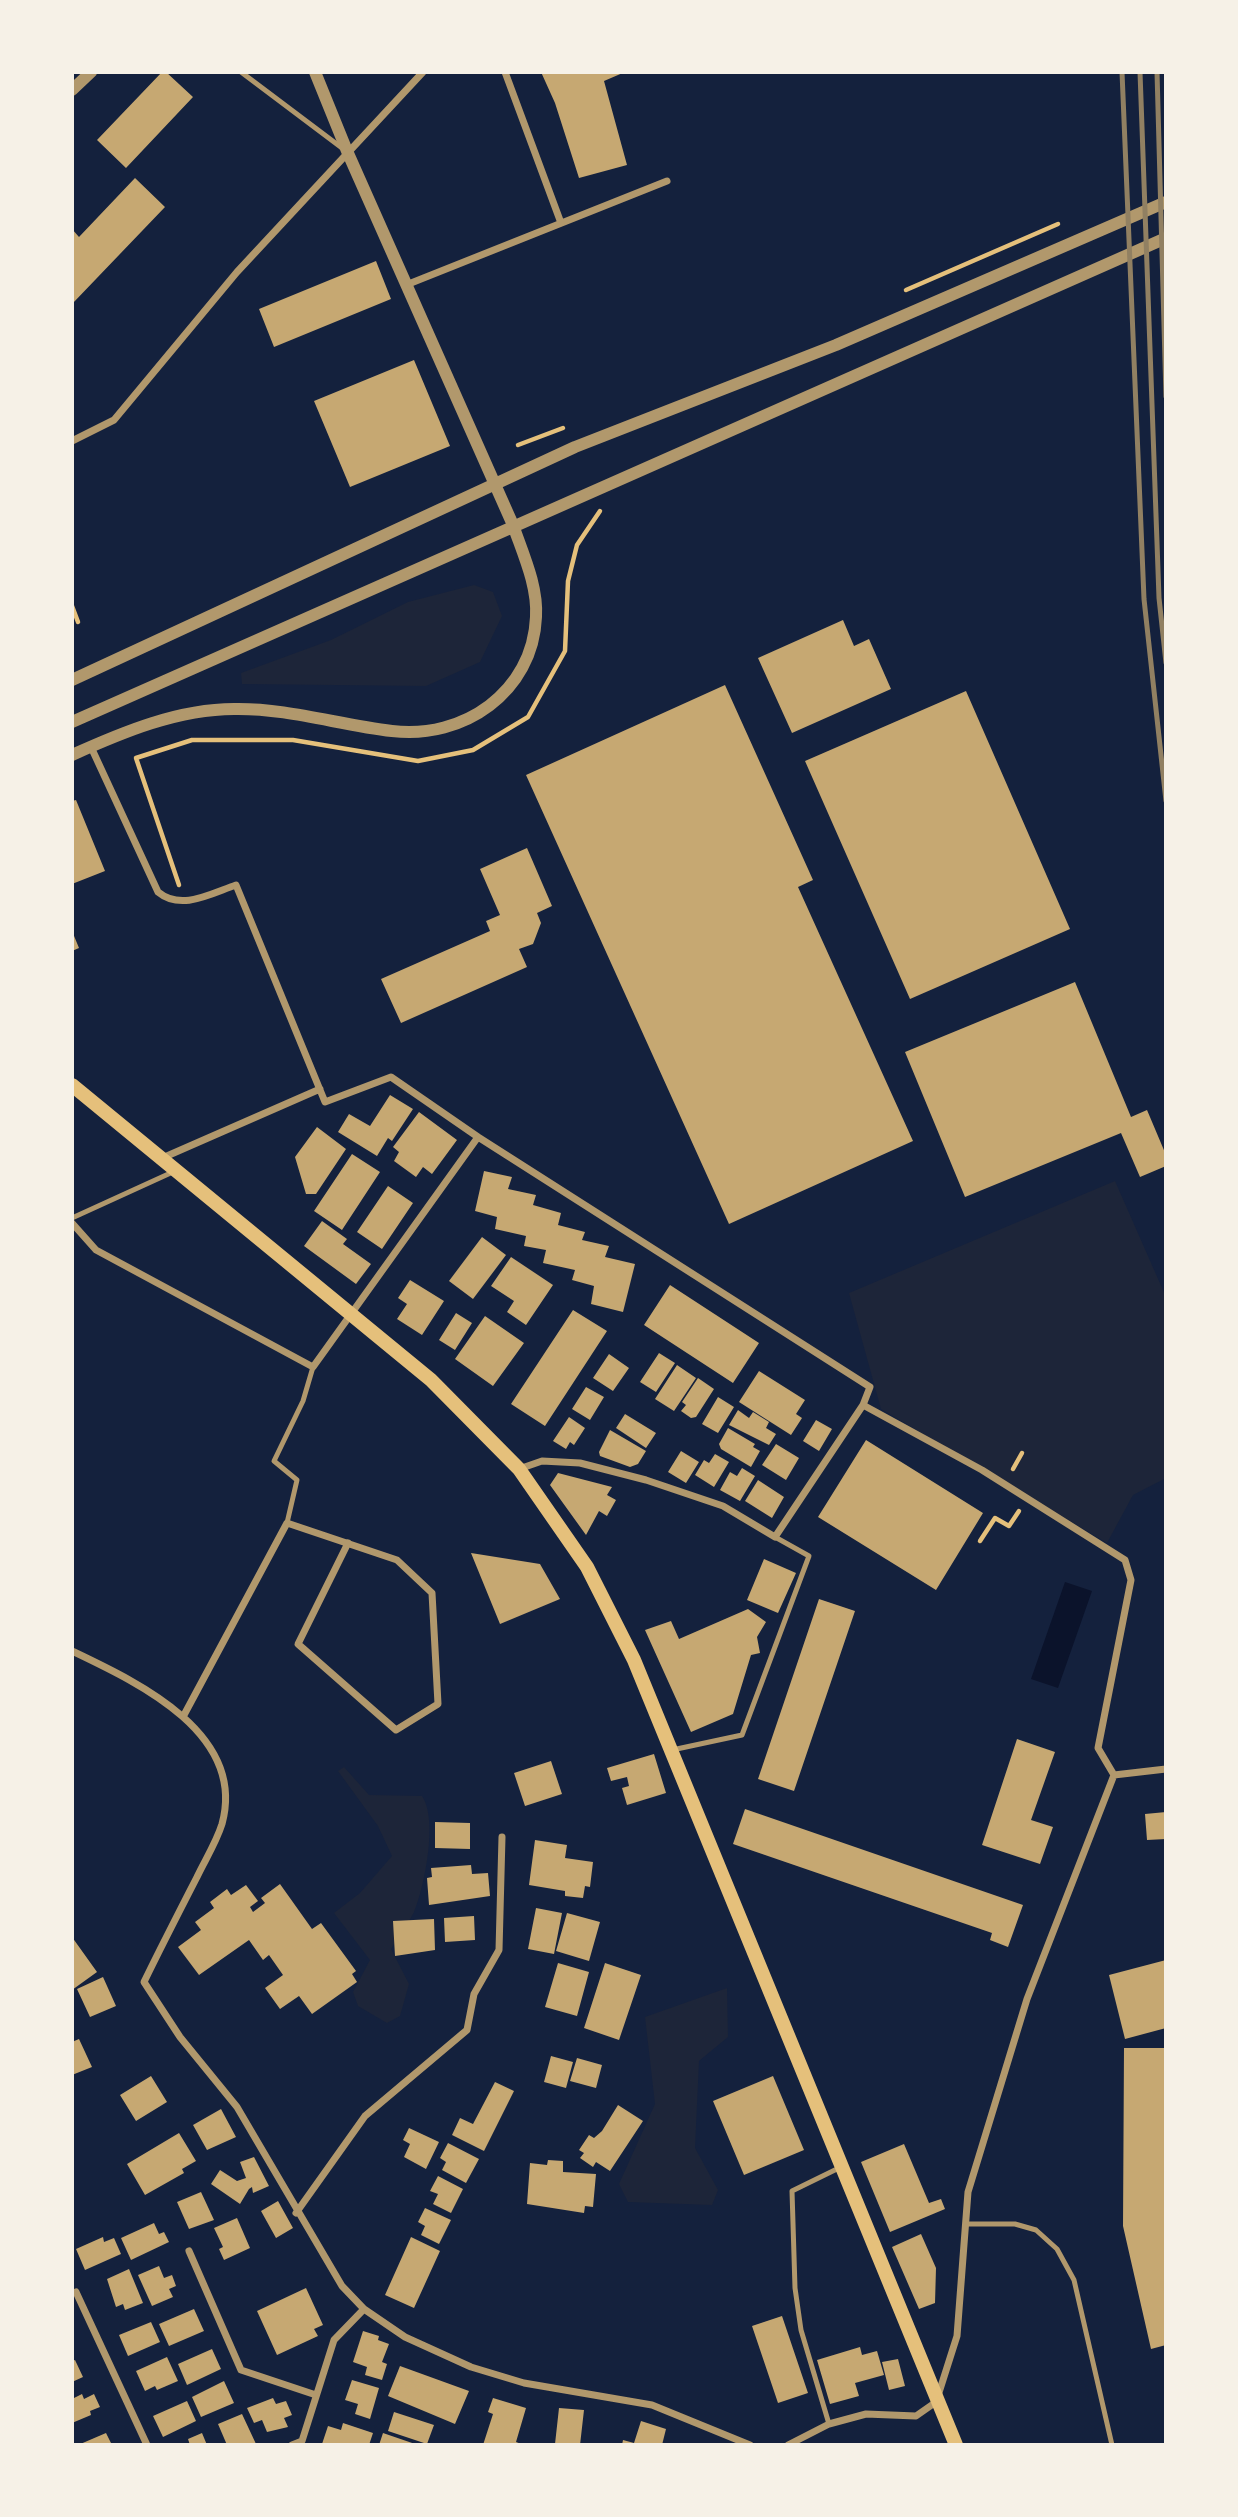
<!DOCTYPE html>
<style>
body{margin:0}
#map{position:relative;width:1238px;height:2517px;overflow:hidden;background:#14213d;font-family:Roboto,sans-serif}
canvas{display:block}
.frame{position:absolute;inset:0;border:74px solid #f6f1e7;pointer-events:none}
</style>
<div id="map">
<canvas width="1238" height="2517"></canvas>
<div class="frame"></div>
</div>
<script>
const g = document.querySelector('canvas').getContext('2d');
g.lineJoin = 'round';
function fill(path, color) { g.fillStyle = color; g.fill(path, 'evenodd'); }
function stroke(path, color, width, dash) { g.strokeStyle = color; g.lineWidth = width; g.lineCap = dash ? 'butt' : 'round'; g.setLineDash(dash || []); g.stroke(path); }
fill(new Path2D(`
 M474 585 493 592 502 616 480 662 426 686 242 684 241 673 331 640 408 602Z
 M1115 1181 1166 1297V1478L1133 1495 1107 1543 881 1409 849 1293Z
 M344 1767 369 1795 422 1796C438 1819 425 1885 414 1912 408 1924 398 1937 391 1949L409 1984 400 2016 387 2023 358 2006 353 1992 370 1960 334 1913 360 1893 392 1856 378 1826 338 1771Z
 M727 1988 728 2037 699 2061 695 2148 718 2190 712 2205 628 2202 619 2184 655 2104 645 2017Z`), '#1d2539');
fill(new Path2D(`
 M1065 1582 1092 1591 1058 1688 1031 1679Z`), '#0b132b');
fill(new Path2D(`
 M162 72H166L193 97 126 168 97 140Z
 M541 72H625L604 81 627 165 579 178 555 103Z
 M135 178 165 207 73 303 72 229 79 237Z
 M376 261 391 299 274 347 259 309Z
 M414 360 450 446 350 487 314 401Z
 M843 620 854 646 869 639 891 689 792 733 758 658Z
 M725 685 813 880 798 887 913 1141 729 1224 526 775Z
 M966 691 1070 929 910 999 805 761Z
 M76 800 105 871 72 884V801Z
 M527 848 552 906 537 913 541 923 533 944 519 949 527 967 401 1023 381 979 490 931 486 921 500 915 480 869Z
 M72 931 79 948 72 951Z
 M1075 982 1131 1117 1147 1110 1166 1155V1166L1140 1177 1121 1133 965 1197 905 1052Z
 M390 1095 413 1109 392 1141 388 1138 377 1156 338 1132 349 1114 370 1126Z
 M419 1112 457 1140 432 1174 423 1167 416 1177 394 1161 399 1152 393 1147Z
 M317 1127 346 1149 316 1194H306L295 1157Z
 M352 1154 380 1172 342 1230 314 1211Z
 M484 1171 512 1177 508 1189 536 1195 533 1205 561 1213 558 1225 585 1232 582 1240 609 1246 605 1257 635 1264 623 1312 591 1304 594 1286 572 1280 575 1270 543 1263 546 1250 524 1246 526 1236 495 1229 497 1217 475 1211Z
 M388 1186 413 1203 382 1249 357 1232Z
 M322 1221 347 1239 343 1244 371 1264 356 1284 304 1246Z
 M482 1237 506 1255 473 1299 449 1281Z
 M511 1257 553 1285 526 1325 507 1312 514 1301 491 1286Z
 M410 1280 444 1301 422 1335 397 1319 407 1304 398 1298Z
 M670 1285 759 1343 733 1383 644 1325Z
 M573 1310 607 1331 545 1426 511 1404Z
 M456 1313 472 1323 455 1350 439 1340Z
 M485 1316 524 1343 493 1386 455 1359Z
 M659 1353 675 1363 656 1392 640 1382Z
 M609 1354 629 1368 613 1391 593 1378Z
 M677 1365 696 1378 674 1411 655 1399Z
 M759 1371 805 1400 796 1414 802 1418 791 1435 739 1402Z
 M698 1378 714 1389 696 1417 691 1418 681 1411 686 1405 682 1402Z
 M586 1387 604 1397 590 1420 572 1409Z
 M718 1397 734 1407 718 1433 702 1424Z
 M738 1410 749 1418 753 1412 769 1422 766 1428 776 1434 769 1445 729 1425Z
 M625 1414 656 1433 646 1448 616 1428Z
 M569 1417 585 1428 574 1445 570 1442 566 1449 553 1441Z
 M816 1420 832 1429 819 1451 803 1441Z
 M728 1428 755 1444 753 1447 760 1451 751 1467 721 1449 719 1444Z
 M610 1430 646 1451 638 1464 630 1467 600 1456 599 1452Z
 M866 1440 983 1513 936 1590 818 1517Z
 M776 1444 799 1458 786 1480 762 1465Z
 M681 1451 699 1462 686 1483 668 1472Z
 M715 1454 729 1462 714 1487 695 1475 704 1460 709 1463Z
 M742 1468 755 1476 740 1501 720 1490 730 1472 737 1476Z
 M558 1473 612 1487 607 1495 616 1500 607 1516 599 1511 586 1535 550 1485Z
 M758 1480 784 1497 772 1518 745 1501Z
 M471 1553 540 1564 560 1599 500 1624Z
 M764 1559 796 1573 778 1613 747 1600Z
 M819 1599 855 1611 794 1791 758 1779Z
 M748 1609 766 1622 757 1637 760 1653 751 1655 733 1714 691 1732 645 1630 671 1621 679 1639Z
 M1017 1739 1055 1752 1031 1820 1053 1827 1040 1864 982 1845Z
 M654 1754 666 1793 627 1805 622 1788 629 1786 627 1777 611 1781 607 1768Z
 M551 1761 562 1794 525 1806 514 1773Z
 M745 1809 1023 1905 1008 1947 990 1940 992 1933 733 1844Z
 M1166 1812V1839L1147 1840 1145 1814Z
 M435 1822 470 1823V1849L435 1848Z
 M535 1840 567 1845 565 1858 593 1862 590 1887 585 1886 583 1898 565 1896V1891L529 1885Z
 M471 1865 472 1874 488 1873 490 1896 429 1905 427 1878 432 1877 431 1868Z
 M280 1884 312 1929 321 1923 356 1971 352 1974 357 1982 312 2014 299 1996 280 2009 265 1988 283 1975 269 1955 263 1960 249 1940 199 1975 178 1947 201 1930 195 1922 214 1908 210 1902 227 1889 231 1895 246 1885 258 1901 250 1907 253 1912 265 1903 261 1898Z
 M536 1908 562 1913 554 1954 528 1949Z
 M567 1913 600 1922 589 1961 556 1951Z
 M474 1916 475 1940 445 1942 444 1918Z
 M434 1919 435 1950 395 1956 393 1921Z
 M72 1937 97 1972 72 1990Z
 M1166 1960V2028L1125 2039 1109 1975Z
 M558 1963 589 1972 577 2016 545 2007Z
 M605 1963 641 1975 619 2040 584 2028Z
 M103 1977 116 2006 90 2017 77 1989Z
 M79 2039 92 2067 72 2075V2042Z
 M1124 2048H1166V2345L1151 2349 1123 2226Z
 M551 2056 573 2062 566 2088 544 2082Z
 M577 2058 602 2065 596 2088 570 2081Z
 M151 2076 167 2102 136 2121 120 2095Z
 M773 2076 804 2150 744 2175 713 2101Z
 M495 2082 514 2091 484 2151 452 2135 460 2118 473 2124Z
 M618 2105 643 2121 610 2171 596 2162 593 2167 580 2158 584 2153 579 2150 589 2135 594 2138 602 2131Z
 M221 2109 236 2137 207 2150 193 2125Z
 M409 2128 439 2142 426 2169 404 2157 410 2144 403 2140Z
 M179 2133 196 2161 182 2169 184 2173 145 2195 127 2164Z
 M448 2143 479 2159 466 2183 442 2170 446 2162 440 2158Z
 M904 2144 929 2203 941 2199 945 2209 890 2232 861 2162Z
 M254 2157 269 2186 253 2193 252 2187 249 2189 240 2204 211 2184 220 2170 237 2181 246 2178 240 2162Z
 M548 2160 563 2161V2172L596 2174 593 2207 585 2206 584 2213 527 2204 530 2163 547 2165Z
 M438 2176 463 2189 451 2213 433 2204 438 2194 430 2191Z
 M201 2192 214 2220 189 2229 177 2202Z
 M278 2201 293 2228 276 2238 261 2211Z
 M425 2208 451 2220 439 2244 421 2235 425 2226 418 2222Z
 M237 2218 250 2248 224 2260 219 2249 223 2247 214 2228Z
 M154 2223 159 2234 164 2232 169 2242 131 2260 121 2238Z
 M921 2234 936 2268 935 2303 919 2309 892 2247Z
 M103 2237 104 2242 114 2238 121 2254 85 2270 76 2249Z
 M411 2237 440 2251 414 2308 385 2295Z
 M159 2266 164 2278 172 2275 176 2286 169 2289 173 2297 152 2306 138 2275Z
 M129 2269 143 2303 125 2310 123 2304 116 2307 107 2279Z
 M306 2288 323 2325 314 2329 318 2336 277 2355 257 2311Z
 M194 2309 204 2331 169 2346 159 2324Z
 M782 2316 808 2393 778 2403 752 2326Z
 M151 2322 160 2342 128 2356 119 2335Z
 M363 2331 379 2336 378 2340 389 2344 382 2362 387 2364 382 2380 365 2375 367 2367 353 2362Z
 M860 2347 862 2355 877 2351 884 2375 855 2383 859 2396 830 2404 817 2360Z
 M212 2349 221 2369 187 2385 178 2364Z
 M167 2357 178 2381 157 2390 155 2386 145 2391 136 2371Z
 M898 2359 905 2386 889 2390 882 2362Z
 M75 2360 83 2377 72 2382V2361Z
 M400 2366 469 2391 455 2424 388 2396Z
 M352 2380 379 2388 370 2419 355 2414 358 2404 345 2400Z
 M224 2381 234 2403 201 2417 192 2397Z
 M82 2394 84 2399 94 2394 100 2407 90 2411 91 2415 72 2423V2399Z
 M273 2398 276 2404 286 2401 292 2415 284 2418 288 2427 267 2432 262 2420 254 2423 247 2408Z
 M493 2398 526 2408 516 2442 524 2445H483L493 2414 488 2412Z
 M187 2401 196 2421 163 2437 153 2416Z
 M559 2408 584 2410 580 2445 555 2444Z
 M394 2412 434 2425 427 2444 388 2431Z
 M242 2414 256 2444 227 2445 218 2424Z
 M641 2421 666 2429 662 2445H622L623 2440 634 2443Z
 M343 2423 373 2433 369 2445 322 2444 328 2426 341 2430Z
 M106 2433 112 2445H78Z
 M202 2433 207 2445H190L188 2439Z
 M383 2433 418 2445H379Z`), '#c6a872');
stroke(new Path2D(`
 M906 290 1058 224
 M518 445 563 428
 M72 606 78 622
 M179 885 136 758 192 740H293L418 761 473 750 528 717 565 651 568 581 577 545 600 511
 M1013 1469 1022 1453
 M980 1541 995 1518 1009 1526 1019 1511`), '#e5c07b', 4.5);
stroke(new Path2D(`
 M241 72 342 148
 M72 1218 175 1171
 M287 1523 297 1480 274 1461 303 1401 313 1367
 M672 1750 742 1735 809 1556 775 1537
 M966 2224H1015L1036 2230 1057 2249 1074 2280 1112 2445
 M829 2424 801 2330 795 2288 792 2191 841 2167`), '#b1986c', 5);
stroke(new Path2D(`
 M505 72 561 223
 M406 285 667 181
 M72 441 114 420 237 272 423 72
 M91 747 158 892C181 911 210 894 236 885L325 1102 391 1077 478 1137 870 1387 863 1405 775 1537 723 1506 646 1480 580 1463 542 1461 519 1469
 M160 1159 320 1089
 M72 1223 96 1250 313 1367 478 1137
 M72 1651C137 1682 247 1733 222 1824 216 1843 205 1860 197 1877 179 1912 161 1947 144 1982L180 2037 237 2107 342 2286 364 2309 405 2337 471 2367 524 2383 652 2405 750 2445
 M184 1715 287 1523 397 1560 432 1593 438 1704 396 1730 298 1644 348 1543
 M1114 1775 1166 1769
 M296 2213 365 2116 467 2030 474 1994 499 1950 502 1837
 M189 2251 241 2370 316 2395
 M76 2292 147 2445
 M292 2445 302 2441 334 2340 364 2309
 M788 2445 829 2424 866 2414 916 2416 936 2402 957 2336 968 2192 1027 1999 1114 1775 1098 1748 1131 1580 1125 1560 982 1470 863 1405`), '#b1986c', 7);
stroke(new Path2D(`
 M72 90 91 72
 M72 680 575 447 836 345 1166 202
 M72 722 1166 238
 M72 755C123 732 178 709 234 709 288 708 339 725 392 731 463 740 533 692 536 617 538 586 523 554 513 525L347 151 315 72`), '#b1986c', 12);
stroke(new Path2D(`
 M72 1085 431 1380 519 1469 587 1567 634 1660 956 2445`), '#e5c07b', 14);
stroke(new Path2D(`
 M1122 72 1144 599 1166 801
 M1140 72 1159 598 1166 663
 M1157 72 1166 397`), '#918062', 5);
</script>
